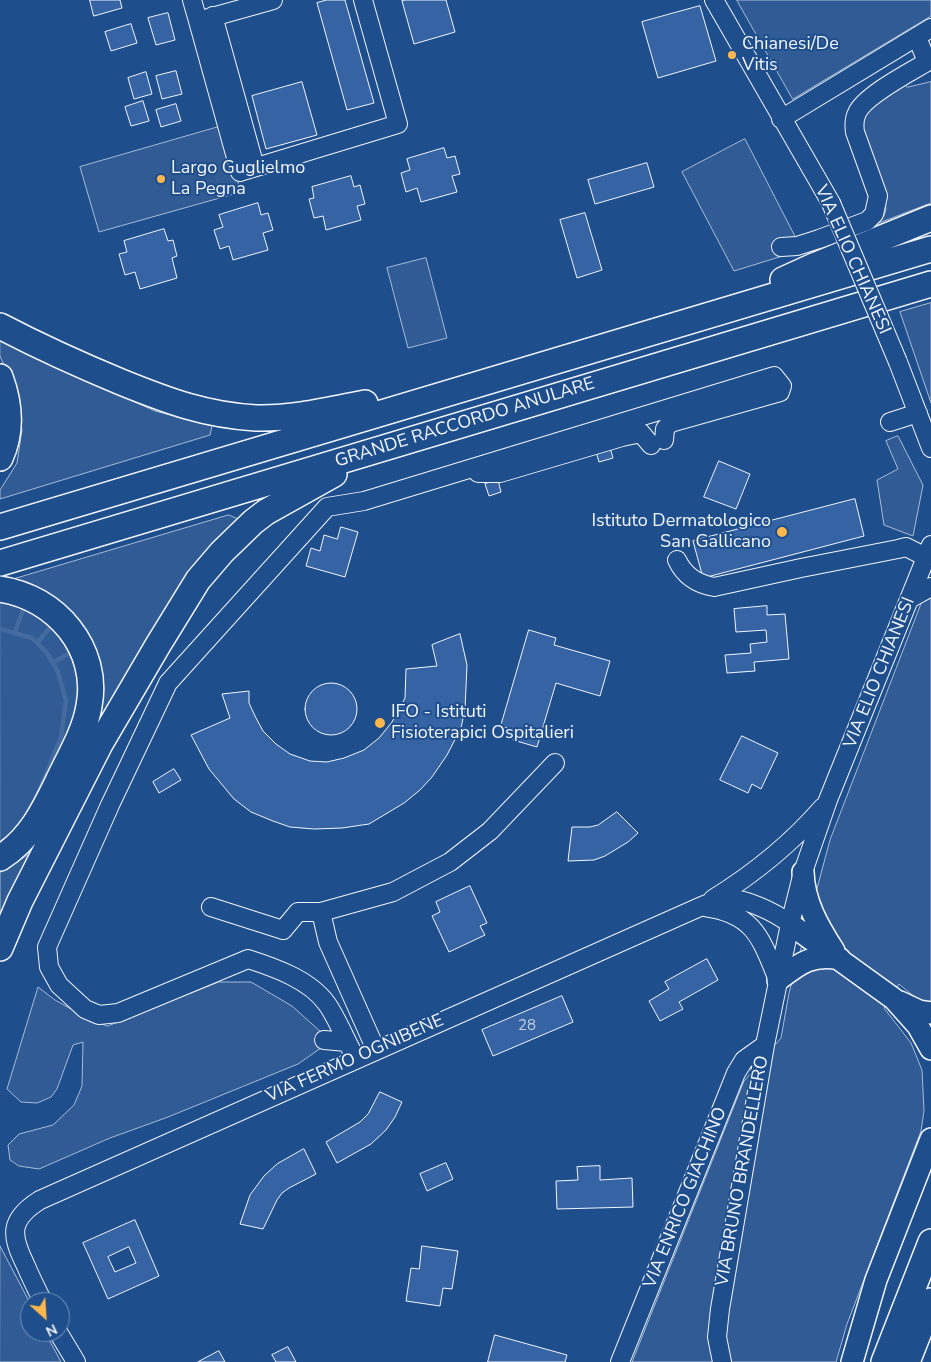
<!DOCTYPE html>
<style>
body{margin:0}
#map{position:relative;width:931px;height:1362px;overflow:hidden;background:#1f4e8c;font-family:"Nunito Sans",sans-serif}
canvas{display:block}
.north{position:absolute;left:20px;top:1292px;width:50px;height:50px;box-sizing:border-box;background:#1f4e8c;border:1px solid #7391ba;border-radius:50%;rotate:154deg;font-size:14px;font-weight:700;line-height:20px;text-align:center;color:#f2f6ff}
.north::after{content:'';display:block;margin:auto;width:18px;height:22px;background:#ffb74d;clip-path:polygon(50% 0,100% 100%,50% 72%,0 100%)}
</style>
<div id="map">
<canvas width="931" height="1362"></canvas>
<div class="north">N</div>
</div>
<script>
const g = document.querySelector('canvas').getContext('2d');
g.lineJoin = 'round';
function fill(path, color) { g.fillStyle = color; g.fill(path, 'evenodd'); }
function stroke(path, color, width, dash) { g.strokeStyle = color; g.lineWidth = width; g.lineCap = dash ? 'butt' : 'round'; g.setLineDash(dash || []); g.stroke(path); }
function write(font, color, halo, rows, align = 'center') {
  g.font = font + ' "Nunito Sans",sans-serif'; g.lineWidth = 4; g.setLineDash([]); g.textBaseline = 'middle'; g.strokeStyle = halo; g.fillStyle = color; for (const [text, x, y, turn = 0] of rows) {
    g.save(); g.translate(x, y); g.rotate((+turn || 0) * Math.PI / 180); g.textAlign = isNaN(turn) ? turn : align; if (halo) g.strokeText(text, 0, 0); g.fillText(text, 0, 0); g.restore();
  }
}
const built = new Path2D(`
 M737 0H931V16L793 99Z
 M931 82V203L876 224 884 216 886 209 884 193 859 128 863 113 876 100 905 85 907 87Z
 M222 126 241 192 99 232 80 167Z
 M745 139 802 250 734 271 682 172Z
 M426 258 447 338 408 348 387 268Z
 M931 303V403L900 312Z
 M0 336 70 373 155 411 212 426 210 435 0 499V490L17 463 22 430 15 391 0 356Z
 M898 436 923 485 913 536 884 525 877 480 898 469 886 441Z
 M229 515 238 519 177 589 96 737 95 665 11 580Z
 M931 578V1003L923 1004 899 984 884 1008 911 1043 922 1070 924 1111 921 1131 847 1324 836 1362H632L744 1081 781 1038 789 993 830 840Z
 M0 600 37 611 61 634 75 662 83 689 77 727 27 825 0 853Z
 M39 848 0 925V873Z
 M219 982H251L292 1006 331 1041 298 1064 168 1117 110 1138 39 1169 19 1166 10 1160 8 1145 19 1134 53 1125 74 1105 82 1086 83 1042 73 1045 57 1089 51 1097 37 1103 21 1102 7 1089 38 987 55 1000 87 1018 107 1026Z
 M0 1246 30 1303V1332H45L61 1362H0Z`);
fill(built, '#305b95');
stroke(built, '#a8bbd7', 1);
stroke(new Path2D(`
 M0 629 32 638 47 653 58 672 66 701 61 737 36 798
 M15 632 24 607
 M37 643 52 625
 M54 662 73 651`), '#446ba0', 4.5);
const building = new Path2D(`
 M90 0H120L122 8 94 16Z
 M327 0H345L374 103 347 110 317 3Z
 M406 0H446L455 32 414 44 402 1Z
 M700 6 716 61 658 78 642 22Z
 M168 13 175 40 156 45 148 18Z
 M131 24 137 43 111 51 105 32Z
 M176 71 182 94 162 99 156 76Z
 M146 72 152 94 134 99 128 78Z
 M302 82 317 135 266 149 252 96Z
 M143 101 149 121 131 126 125 107Z
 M176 104 181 121 161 127 156 110Z
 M444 148 447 158 455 156 460 174 452 176 457 192 421 202 417 188 406 192 401 173 410 170 407 159Z
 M647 163 654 187 595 204 588 180Z
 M351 176 354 187 360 185 365 204 357 206 361 220 326 230 323 216 314 218 309 199 314 198 312 187Z
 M258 203 261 215 268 213 273 230 263 233 268 250 233 260 229 246 220 249 214 230 223 227 219 215Z
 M585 213 602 270 577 278 560 220Z
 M164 229 168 241 173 240 177 256 172 258 177 278 140 289 135 272 125 275 119 254 127 252 124 241Z
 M609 444 613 458 599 462 595 448Z
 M719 461 750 474 736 509 704 497Z
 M498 480 501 492 489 496 485 484Z
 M855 499 864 536 703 578 693 541Z
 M341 527 358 532 345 577 306 566 311 548 320 551 324 535 337 539Z
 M767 606V615L785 614 789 659 754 662 755 671 727 673 725 655 751 653 750 644 767 642 766 630 736 632 734 609Z
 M529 630 556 638 554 645 610 661 600 696 556 683 537 747 513 740 516 731 501 726Z
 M460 634 467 665 465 709 461 728 447 755 432 777 420 790 404 803 369 824 342 828 314 829 290 827 273 821 251 812 234 799 209 769 191 735 230 718 222 694 249 691V703L255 716 263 731 276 744 290 754 310 761 327 762 344 758 364 750 379 738 392 722 405 698 406 669 437 666 432 645Z
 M305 709a26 26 0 1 1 52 0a26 26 0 1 1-52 0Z
 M742 736 778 753 761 789 752 784 748 793 720 780Z
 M174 769 181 780 159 793 153 782Z
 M617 812 638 833 628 842 605 856 594 860 568 861 572 827H590L598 825Z
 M470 886 487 923 480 926 485 935 449 952 432 916 440 912 436 902Z
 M707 959 718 980 679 1002 683 1009 660 1021 649 1001 669 989 665 982Z
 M562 996 573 1022 493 1056 482 1030Z
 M380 1092 402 1102 395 1117 386 1130 371 1144 337 1163 326 1142 360 1122 368 1114Z
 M304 1149 316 1174 289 1188 282 1193 277 1200 263 1229 240 1224 250 1195 264 1176 277 1164Z
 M446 1163 453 1179 427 1191 420 1174Z
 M600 1166V1180L632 1178 633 1207 557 1209 556 1181 578 1180 577 1167Z
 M135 1220 159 1276 108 1299 83 1243ZM129 1247 136 1263 115 1272 108 1257Z
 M422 1246 458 1251 452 1289 443 1288 440 1306 406 1301 411 1268 419 1269Z
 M495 1335 567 1355 565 1362H488Z
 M288 1347 296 1362H276L272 1355Z
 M219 1351 225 1362H198Z`);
fill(building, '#3563a3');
stroke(building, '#f2f6ff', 1);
const minor = new Path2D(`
 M192 0 198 21 273 0
 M714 0 831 203
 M213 16 255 167
 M198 21 240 172 398 124 363 0
 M781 119 931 28
 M781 247 797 246 819 239 867 221 874 214 878 196 855 132C854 125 854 119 857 113 864 96 910 72 927 62L917 37
 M898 362 931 448
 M890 422 918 413
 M478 473H500L622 437 641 433 651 445
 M677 560C684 575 697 584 714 587L801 568 898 549 906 547 926 557
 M911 598 931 587
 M713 899C755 873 790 845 823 807
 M211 907 283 930 298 912H321
 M705 907C755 914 761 939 778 980
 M324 1040 347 1042
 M376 1050 328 942 321 912 393 892 450 862 490 831 555 763
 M356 1059C347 1043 337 1018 327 1004 310 980 276 968 248 959L118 1013 99 1015 85 1009 59 985 49 967 47 947 110 805 168 683 327 507 364 501 774 376 782 386 780 392 670 423 665 429 664 440
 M43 1302C37 1290 31 1278 26 1266 11 1236 8 1220 40 1200L702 906C709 903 717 900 725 899 743 897 775 912 790 924
 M58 1332 76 1362
 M620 1362 736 1073 744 1060 765 1045
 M722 1362 717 1337 720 1309 765 1045 790 924 803 872 828 800 931 545`);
const major = new Path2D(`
 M803 872C804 902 818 926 834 951
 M790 924 894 999 918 1026 931 1049
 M778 980C799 964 812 953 840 959
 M900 1002 919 1011 931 1013
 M852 1362 876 1280 931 1139`);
const highway = new Path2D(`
 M783 280 816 265 931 218
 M0 326C40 347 80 365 121 382 168 401 205 415 256 418 293 419 329 410 365 403
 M0 377C10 404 12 432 0 458
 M0 527 931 249
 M0 563 931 284
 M0 589C56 597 100 649 89 706 85 731 71 754 60 777 45 808 31 839 0 858
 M0 948 20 901 100 744 158 645 198 580 222 552 253 522 266 512 334 474
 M884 1362 931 1242
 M907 1362 931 1301`);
stroke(minor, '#f2f6ff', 20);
stroke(major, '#f2f6ff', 24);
stroke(highway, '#f2f6ff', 28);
stroke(minor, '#1f4e8c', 18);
stroke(major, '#1f4e8c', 21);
stroke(highway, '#1f4e8c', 25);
const minorBridge = new Path2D(`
 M831 203 898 362`);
stroke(minorBridge, '#f2f6ff', 20, []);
stroke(minorBridge, '#1f4e8c', 18);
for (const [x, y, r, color] of [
 [732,55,5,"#ffb74d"],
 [161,179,5,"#ffb74d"],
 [782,532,6,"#ffb74d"],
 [380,723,6,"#ffb74d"]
]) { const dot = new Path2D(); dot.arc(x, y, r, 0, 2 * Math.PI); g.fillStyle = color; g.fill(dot); stroke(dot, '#1f4e8c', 2); }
write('15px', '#c3d1e8', null, [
 ["28",527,1026]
]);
write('18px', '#f2f6ff', '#1f4e8c', [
 ["Chianesi/De",742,45],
 ["Vitis",742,66],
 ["Largo Guglielmo",171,169],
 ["La Pegna",171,190],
 ["Istituto Dermatologico",771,522,"right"],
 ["San Gallicano",771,543,"right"],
 ["IFO - Istituti",391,713],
 ["Fisioterapici Ospitalieri",391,734]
], 'left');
write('18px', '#f2f6ff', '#1f4e8c', [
 ["VIA ELIO CHIANESI",852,260,66],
 ["GRANDE RACCORDO ANULARE",465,423,-17],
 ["VIA ELIO CHIANESI",880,673,-68],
 ["VIA FERMO OGNIBENE",355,1059,-24],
 ["VIA BRUNO BRANDELLERO",743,1171,-80],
 ["VIA ENRICO GIACHINO",686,1198,-68]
]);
</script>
